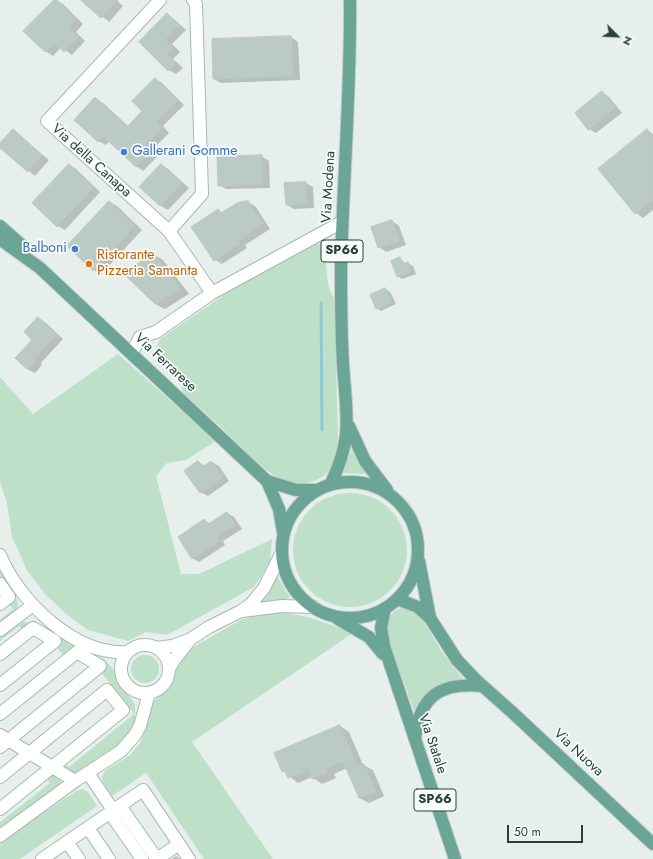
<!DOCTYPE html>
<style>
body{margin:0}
#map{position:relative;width:653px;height:859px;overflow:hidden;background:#e6efeb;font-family:Jost,sans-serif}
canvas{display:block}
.north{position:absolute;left:597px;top:16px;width:40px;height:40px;-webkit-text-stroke:3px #f7fbf9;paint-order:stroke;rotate:114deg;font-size:11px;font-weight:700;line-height:16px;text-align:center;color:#24423a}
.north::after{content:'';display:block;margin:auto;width:14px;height:18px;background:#24423a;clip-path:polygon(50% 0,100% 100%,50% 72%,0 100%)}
.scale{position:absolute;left:507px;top:825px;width:76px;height:18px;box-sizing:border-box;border:2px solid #24423a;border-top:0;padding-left:5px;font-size:12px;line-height:14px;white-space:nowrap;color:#24423a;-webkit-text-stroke:3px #f7fbf9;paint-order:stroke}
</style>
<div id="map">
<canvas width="653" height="859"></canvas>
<div class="north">N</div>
<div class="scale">50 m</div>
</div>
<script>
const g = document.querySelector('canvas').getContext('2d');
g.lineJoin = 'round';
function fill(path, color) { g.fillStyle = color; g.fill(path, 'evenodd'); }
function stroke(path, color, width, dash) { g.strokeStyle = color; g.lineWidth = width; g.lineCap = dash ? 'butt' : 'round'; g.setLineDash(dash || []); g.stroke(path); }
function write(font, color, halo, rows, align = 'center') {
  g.font = font + ' Jost,sans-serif'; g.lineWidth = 3.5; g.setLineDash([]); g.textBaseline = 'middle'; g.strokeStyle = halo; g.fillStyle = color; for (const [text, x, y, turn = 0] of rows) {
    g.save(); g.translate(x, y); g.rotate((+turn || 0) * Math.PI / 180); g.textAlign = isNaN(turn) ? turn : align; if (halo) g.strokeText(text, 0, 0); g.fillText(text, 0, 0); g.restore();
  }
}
fill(new Path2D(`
 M317 243 324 246 328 285 334 299 338 436C337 453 335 472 317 480 305 485 294 485 282 480 264 471 251 456 237 443 220 426 202 409 183 393L181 379 155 351 160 339 228 292 270 266Z
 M118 354 216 441 186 460 167 463 156 476 181 574H199L272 539 270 562 254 587 167 635 146 632 128 641 88 630 65 613 45 594 27 570 12 537 7 503 0 482V377L33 414Z
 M352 449 367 474 343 473Z
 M293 550a57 57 0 1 1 114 0a57 57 0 1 1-114 0Z
 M0 567C5 576 22 600 17 610 14 615 5 620 0 624V620L13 609 8 603 13 599 0 576Z
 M277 576 290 598 260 603 266 597Z
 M402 608 412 610 421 617 442 652 463 679C438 681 425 691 415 713L387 636C386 622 388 612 402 608Z
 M285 612 315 619 353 633 192 742 273 859H204L146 773 112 796 103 782 102 776 105 771 130 755 140 743 147 726 152 703 170 687 178 664 184 654 195 646 241 620 263 613Z
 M22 622 36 623 43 626 76 646 104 659 114 670 122 687 135 704V722L132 730 120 745 75 776 62 768 61 765 63 762 69 767 134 714 101 672 103 663 65 657 57 648 60 644 23 630 19 626 0 641V637Z
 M131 669a14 14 0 1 1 28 0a14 14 0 1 1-28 0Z
 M49 774C57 775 61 779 60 786L0 828V822L50 783 45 776Z
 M83 789 88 792 97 806 20 859H0V843L76 791Z`), '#bfe0c8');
fill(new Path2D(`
 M55 0 63 4 83 24 76 32 85 41 72 55 61 47 53 56 45 51Z
 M83 0H116L123 6 109 22Z
 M167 15 174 19 186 30 172 44 180 52 173 59 183 68 176 74 169 70 140 42Z
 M291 37 298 42 300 80 221 83 214 79 213 40Z
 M155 79 162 83 184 105 163 126 169 133 151 151 157 157 143 171 136 166 110 141 106 145 98 141 95 99 103 103 128 126 144 111Z
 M602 92 609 97 622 113 596 133 589 129 576 113Z
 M13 130 49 160 35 176 0 146Z
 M647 130 653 134V210L643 218 636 213 600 169Z
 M261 156 269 161 270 188 226 189 219 185Z
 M69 165 76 169 100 192 65 230 58 226Z
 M161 165 168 169 189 188 168 210 161 206 141 187Z
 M306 183 313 187 314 208 294 209 287 205Z
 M109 202 117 206 142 230 101 274 93 270Z
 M248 202 256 207 270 229 245 245 247 248 222 264 215 260 218 210 223 213Z
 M392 221 399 226 406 245 386 252 379 247Z
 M153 254 163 260 189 294 165 309 155 304Z
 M400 258 406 264 408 263 413 266 416 274 402 279 398 276Z
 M385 289 390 292 396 304 381 311 376 308Z
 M38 318 45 322 63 339 41 363 42 365 35 373 27 369Z
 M199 462 205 466 212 462 219 466 229 481 208 496 200 492Z
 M227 513 234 517 242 529 223 541 225 545 199 562 192 558 204 520 210 524Z
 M340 726 349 732 363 765 373 770 384 796 369 803 359 798 347 768 334 774 336 778 322 784 312 777 298 783 283 771Z
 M176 856 181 859H172Z`), '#0003');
stroke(new Path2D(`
 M321 303 322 430`), '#8ec9d4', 3);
const building = new Path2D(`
 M54 0H57L77 19 69 27 79 37 64 52 54 43 45 52 23 31Z
 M81 0H118L101 18Z
 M167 13 179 25 165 40 173 47 167 54 176 63 168 71 139 42Z
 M291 36 293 76 213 79 212 39Z
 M155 78 178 100 156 122 163 128 144 147 150 152 136 167 103 136 98 142 74 120 95 97 127 127 142 111 132 101Z
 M602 91 615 108 588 130 575 113Z
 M13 129 42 155 28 172 0 148V143Z
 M647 129 653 137V200L635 214 598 169Z
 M262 155 263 184 218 186 217 157Z
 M69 164 94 187 57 227 32 203Z
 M161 164 182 183 160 206 139 187Z
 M306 182 307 204 286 205 284 183Z
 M109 201 135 226 93 271 67 246Z
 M248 201 263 224 238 241 240 244 214 261 191 227 218 209 221 213 237 203Z
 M392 220 399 241 378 248 371 227Z
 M153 253 180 288 155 304 124 274Z
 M400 257 403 264 408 262 411 271 397 277 391 261Z
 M385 288 392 302 376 309 370 295Z
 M38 317 57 335 34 358 36 360 27 369 15 358 32 340 24 332Z
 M198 461 203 467 211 461 223 477 200 493 184 471Z
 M227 512 236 525 216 537 219 541 192 559 178 537 204 519 208 524Z
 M340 725 357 767 364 764 376 791 359 798 343 761 325 769 327 773 312 779 308 770 288 778 285 771 282 772 274 753Z`);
fill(building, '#bbcac4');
stroke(building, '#b8c9c2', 1);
const minor = new Path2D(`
 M160 0 47 121 169 231 212 293
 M169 231 202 194 196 4 193 0
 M132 353 140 337 156 332 212 293 342 222
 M0 555C19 601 75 656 128 652
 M0 584 9 597 0 604
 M242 611 282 606 314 607
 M0 630 33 605
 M121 669a24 24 0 1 1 48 0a24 24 0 1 1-48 0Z
 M157 648 172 646 189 640 209 627 241 611 251 604 264 588 282 552
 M0 654 33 628 55 641 0 685
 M169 669 174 660 189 641
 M0 714 77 652 100 666 0 747
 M0 735 75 781
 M88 773 113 810
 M0 777 107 690 123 710 0 809
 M120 806 157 859
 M110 813 142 859
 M88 828 109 859
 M0 836 75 781 121 751 135 735 140 726 149 693
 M67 842 79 859
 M42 859 143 790 189 859
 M157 859 179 844`);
const major = new Path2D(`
 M0 226 26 249
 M0 239 40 268 267 481 279 509 283 532
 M349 426 365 461 387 490
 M267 481 296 490H318
 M282 550a68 68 0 1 1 136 0a68 68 0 1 1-136 0Z
 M330 485C354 438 346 413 343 364 341 331 341 299 341 267 343 178 351 89 350 0
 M419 561 430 618 457 660 477 681 513 713 653 844
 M397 599 418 607 430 618
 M385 608 381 628 384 646 455 859
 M338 619 369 637 383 654
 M415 738C420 696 440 682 482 686`);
stroke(minor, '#a8b8b2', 14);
stroke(major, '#c2cac8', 14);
stroke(minor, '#fff', 12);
stroke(major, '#6aa596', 12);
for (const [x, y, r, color] of [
 [124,152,4,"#3f7fe0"],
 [75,249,4,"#3f7fe0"],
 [89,264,4,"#e8710a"]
]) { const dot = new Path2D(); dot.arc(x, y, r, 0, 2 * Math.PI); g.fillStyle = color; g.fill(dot); stroke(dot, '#f7fbf9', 1.5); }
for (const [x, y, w] of [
 [342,251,42],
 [435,800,42]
]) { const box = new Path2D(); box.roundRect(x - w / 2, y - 11, w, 22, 3); g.fillStyle = '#f7fbf9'; g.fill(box); stroke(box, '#24423a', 1); }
write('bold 13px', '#24423a', null, [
 ["SP66",342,251],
 ["SP66",435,800]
]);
write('14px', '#366cbe', '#f7fbf9', [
 ["Gallerani Gomme",132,152],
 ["Balboni",67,249,"right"]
], 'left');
write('14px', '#24423a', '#f7fbf9', [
 ["Via della Canapa",91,161,42],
 ["Via Modena",329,187,-87],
 ["Via Ferrarese",165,363,43],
 ["Via Statale",432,744,71],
 ["Via Nuova",578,753,43]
]);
write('14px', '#c56008', '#f7fbf9', [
 ["Ristorante",97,256],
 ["Pizzeria Samanta",97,272]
], 'left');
</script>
